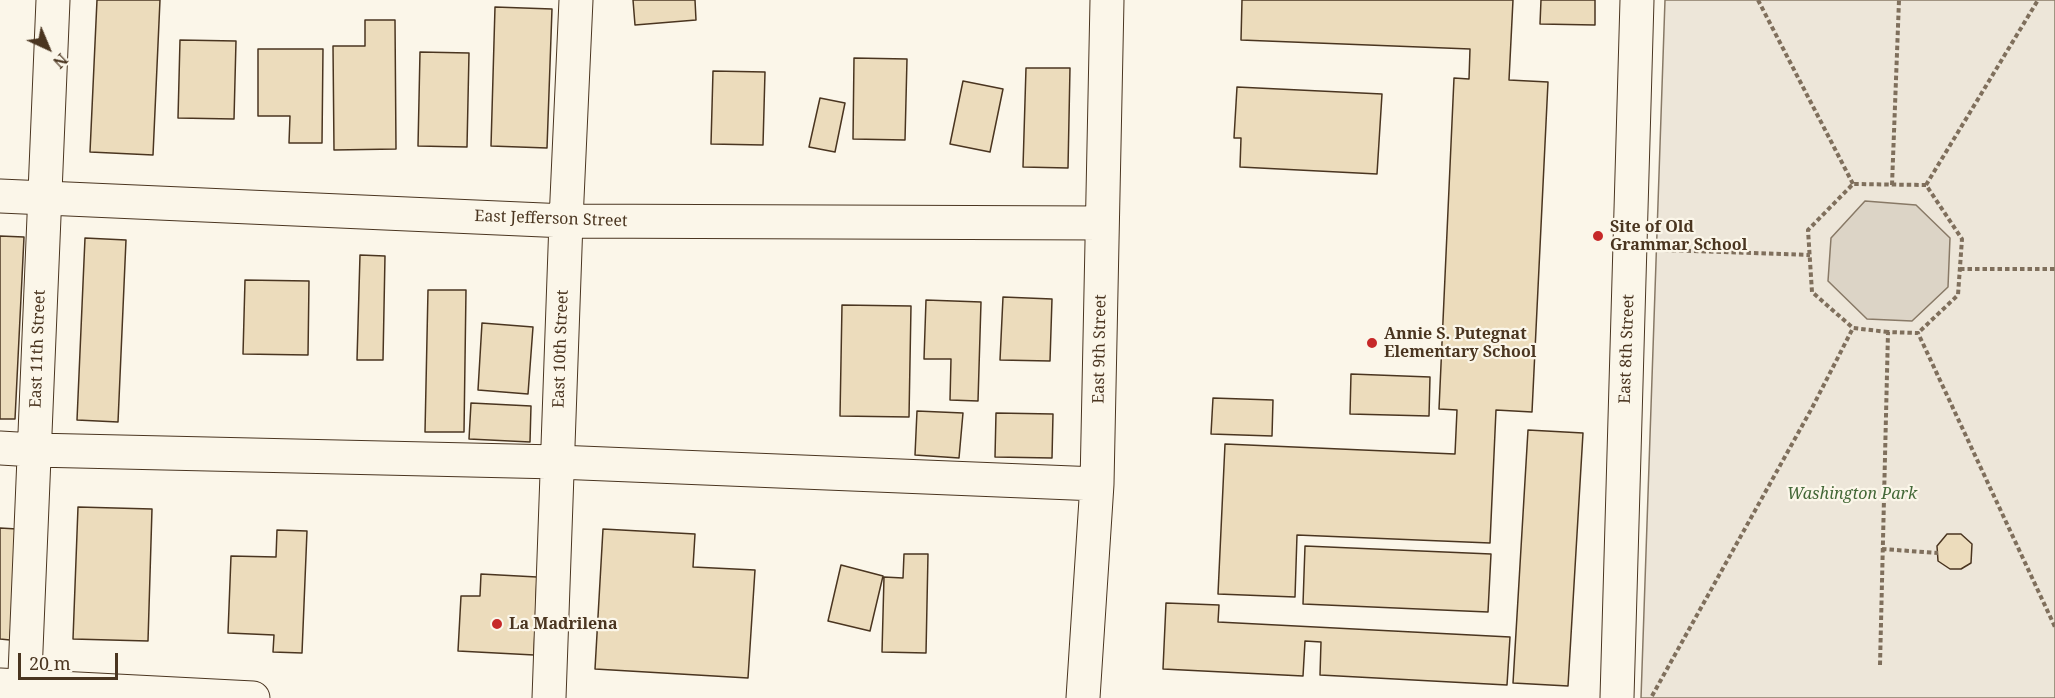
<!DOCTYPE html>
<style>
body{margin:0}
#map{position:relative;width:2055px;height:698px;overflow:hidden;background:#fbf6e9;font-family:"Noto Serif",serif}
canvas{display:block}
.north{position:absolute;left:18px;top:18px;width:60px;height:60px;-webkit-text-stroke:4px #fbf6e9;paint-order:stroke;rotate:136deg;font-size:16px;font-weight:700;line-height:24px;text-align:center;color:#4a3520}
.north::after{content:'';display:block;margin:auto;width:21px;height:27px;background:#4a3520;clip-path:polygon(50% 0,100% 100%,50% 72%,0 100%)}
.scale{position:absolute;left:18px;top:653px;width:100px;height:27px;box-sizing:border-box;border:3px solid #4a3520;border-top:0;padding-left:8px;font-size:18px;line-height:21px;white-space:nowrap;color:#4a3520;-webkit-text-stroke:4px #fbf6e9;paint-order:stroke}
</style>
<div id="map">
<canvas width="2055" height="698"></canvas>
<div class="north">N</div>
<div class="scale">20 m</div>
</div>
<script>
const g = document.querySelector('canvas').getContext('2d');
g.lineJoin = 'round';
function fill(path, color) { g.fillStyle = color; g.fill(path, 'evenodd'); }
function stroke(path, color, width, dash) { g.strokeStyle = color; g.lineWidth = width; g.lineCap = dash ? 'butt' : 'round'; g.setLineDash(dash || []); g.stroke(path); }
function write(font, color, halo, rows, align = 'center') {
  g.font = font + ' "Noto Serif",serif'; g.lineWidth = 4.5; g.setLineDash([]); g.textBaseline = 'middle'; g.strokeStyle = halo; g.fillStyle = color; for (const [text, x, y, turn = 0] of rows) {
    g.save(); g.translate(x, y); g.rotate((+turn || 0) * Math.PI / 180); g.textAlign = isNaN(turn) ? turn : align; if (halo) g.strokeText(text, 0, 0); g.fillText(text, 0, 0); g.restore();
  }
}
const green = new Path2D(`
 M1665 0H2055V698H1641Z`);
fill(green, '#ede6d9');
stroke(green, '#887966', 1.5);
const water = new Path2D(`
 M1865 201 1916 205 1950 238 1948 287 1912 321 1867 319 1828 281 1831 238Z`);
fill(water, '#dcd4c6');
stroke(water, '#887966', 1.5);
const building = new Path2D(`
 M97 0H160L153 155 90 152Z
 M633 0H695L696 20 635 25Z
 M1242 0H1513L1509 80 1548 82 1532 412 1496 410 1490 543 1297 535 1295 597 1218 594 1225 444 1455 454 1457 410 1439 409 1454 78 1469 79 1470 49 1241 40Z
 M1541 0H1595V25L1540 24Z
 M495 7 552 9 547 148 491 146Z
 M365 20H395L396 149 334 150 333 46H365Z
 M180 40 236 41 234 119 178 118Z
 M258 49H323L322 143H289L290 116H258Z
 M420 52 469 53 467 147 418 146Z
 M854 58 907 59 905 140 853 139Z
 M1026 68H1070L1068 168 1023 167Z
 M713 71 765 72 763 145 711 144Z
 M963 81 1003 89 990 152 950 144Z
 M1237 87 1382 94 1377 174 1240 167 1241 138H1234Z
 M820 98 845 103 835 152 809 147Z
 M0 236 24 237 15 419H0Z
 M85 238 126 240 118 422 77 420Z
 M360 255 385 256 383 360H357Z
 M245 280 309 281 308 355 243 354Z
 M428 290H466L464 432H425Z
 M1003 297 1052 299 1050 361 1000 360Z
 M926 300 981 302 978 401 950 400 951 359H924Z
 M842 305 911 306 909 417 840 416Z
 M482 323 533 327 528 394 478 390Z
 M1351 374 1430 377 1429 416 1350 414Z
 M1213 398 1273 400 1272 436 1211 434Z
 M471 403 531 406 530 442 469 439Z
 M917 411 963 413 959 458 915 455Z
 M996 413 1053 414 1052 458 995 457Z
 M1528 430 1583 433 1568 686 1513 683Z
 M78 507 152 509 148 641 73 639Z
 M0 528 17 529 10 640 0 639Z
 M603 529 695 534 693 567 755 570 748 678 595 669Z
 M277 530 307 531 302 653 273 652 274 635 228 633 231 556 276 557Z
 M1947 534H1961L1972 544 1971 563 1961 569H1950L1938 561 1937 546Z
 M1305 546 1491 554 1488 612 1303 604Z
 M904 554H928L926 653 882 652 884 577 903 578Z
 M841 565 883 576 870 631 828 621Z
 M481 574 537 577 534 655 458 651 461 596H480Z
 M1166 603 1219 605 1218 622 1510 637 1507 685 1320 675 1321 642 1305 641 1303 676 1163 669Z`);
fill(building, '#ecdcbc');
stroke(building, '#4a3520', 1.5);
const minor = new Path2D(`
 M0 196 566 221 1102 223
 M0 448 34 450 557 462 1097 484
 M24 698 53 0
 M549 698 566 221 576 0
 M1083 698 1097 484 1107 0
 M1617 698 1637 0`);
const major = new Path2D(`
 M0 685 253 698`);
stroke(minor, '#4a3520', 35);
stroke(major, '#4a3520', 35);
stroke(new Path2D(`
 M1758 0 1853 184
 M1892 185 1899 0
 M1926 185 2038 0
 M1664 250 1810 255
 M1960 269H2055
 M1888 332 1853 328 1812 292 1808 230 1853 184 1926 185 1962 239 1958 295 1918 333
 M1882 549 1938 553
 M1880 665 1888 332 1918 333 2055 627
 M1652 696 1812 408 1853 328`), '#7f6f5c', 4, [4.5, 3]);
stroke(minor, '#fbf6e9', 33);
stroke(major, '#fbf6e9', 33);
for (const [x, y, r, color] of [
 [1598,236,6,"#c62828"],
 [1372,343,6,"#c62828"],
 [497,624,6,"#c62828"]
]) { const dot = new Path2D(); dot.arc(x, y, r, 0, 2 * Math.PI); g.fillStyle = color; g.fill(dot); stroke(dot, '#fbf6e9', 2); }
write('16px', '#4a3520', '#fbf6e9', [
 ["East Jefferson Street",551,219,2],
 ["East 11th Street",38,349,-88],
 ["East 10th Street",561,349,-88],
 ["East 9th Street",1100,349,-89],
 ["East 8th Street",1627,349,-88]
]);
write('bold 16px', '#4a3520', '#fbf6e9', [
 ["Site of Old",1610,227],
 ["Grammar School",1610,245],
 ["Annie S. Putegnat",1384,334],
 ["Elementary School",1384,352],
 ["La Madrilena",509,624]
], 'left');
write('italic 16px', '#436837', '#fbf6e9', [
 ["Washington Park",1852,494]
]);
</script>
